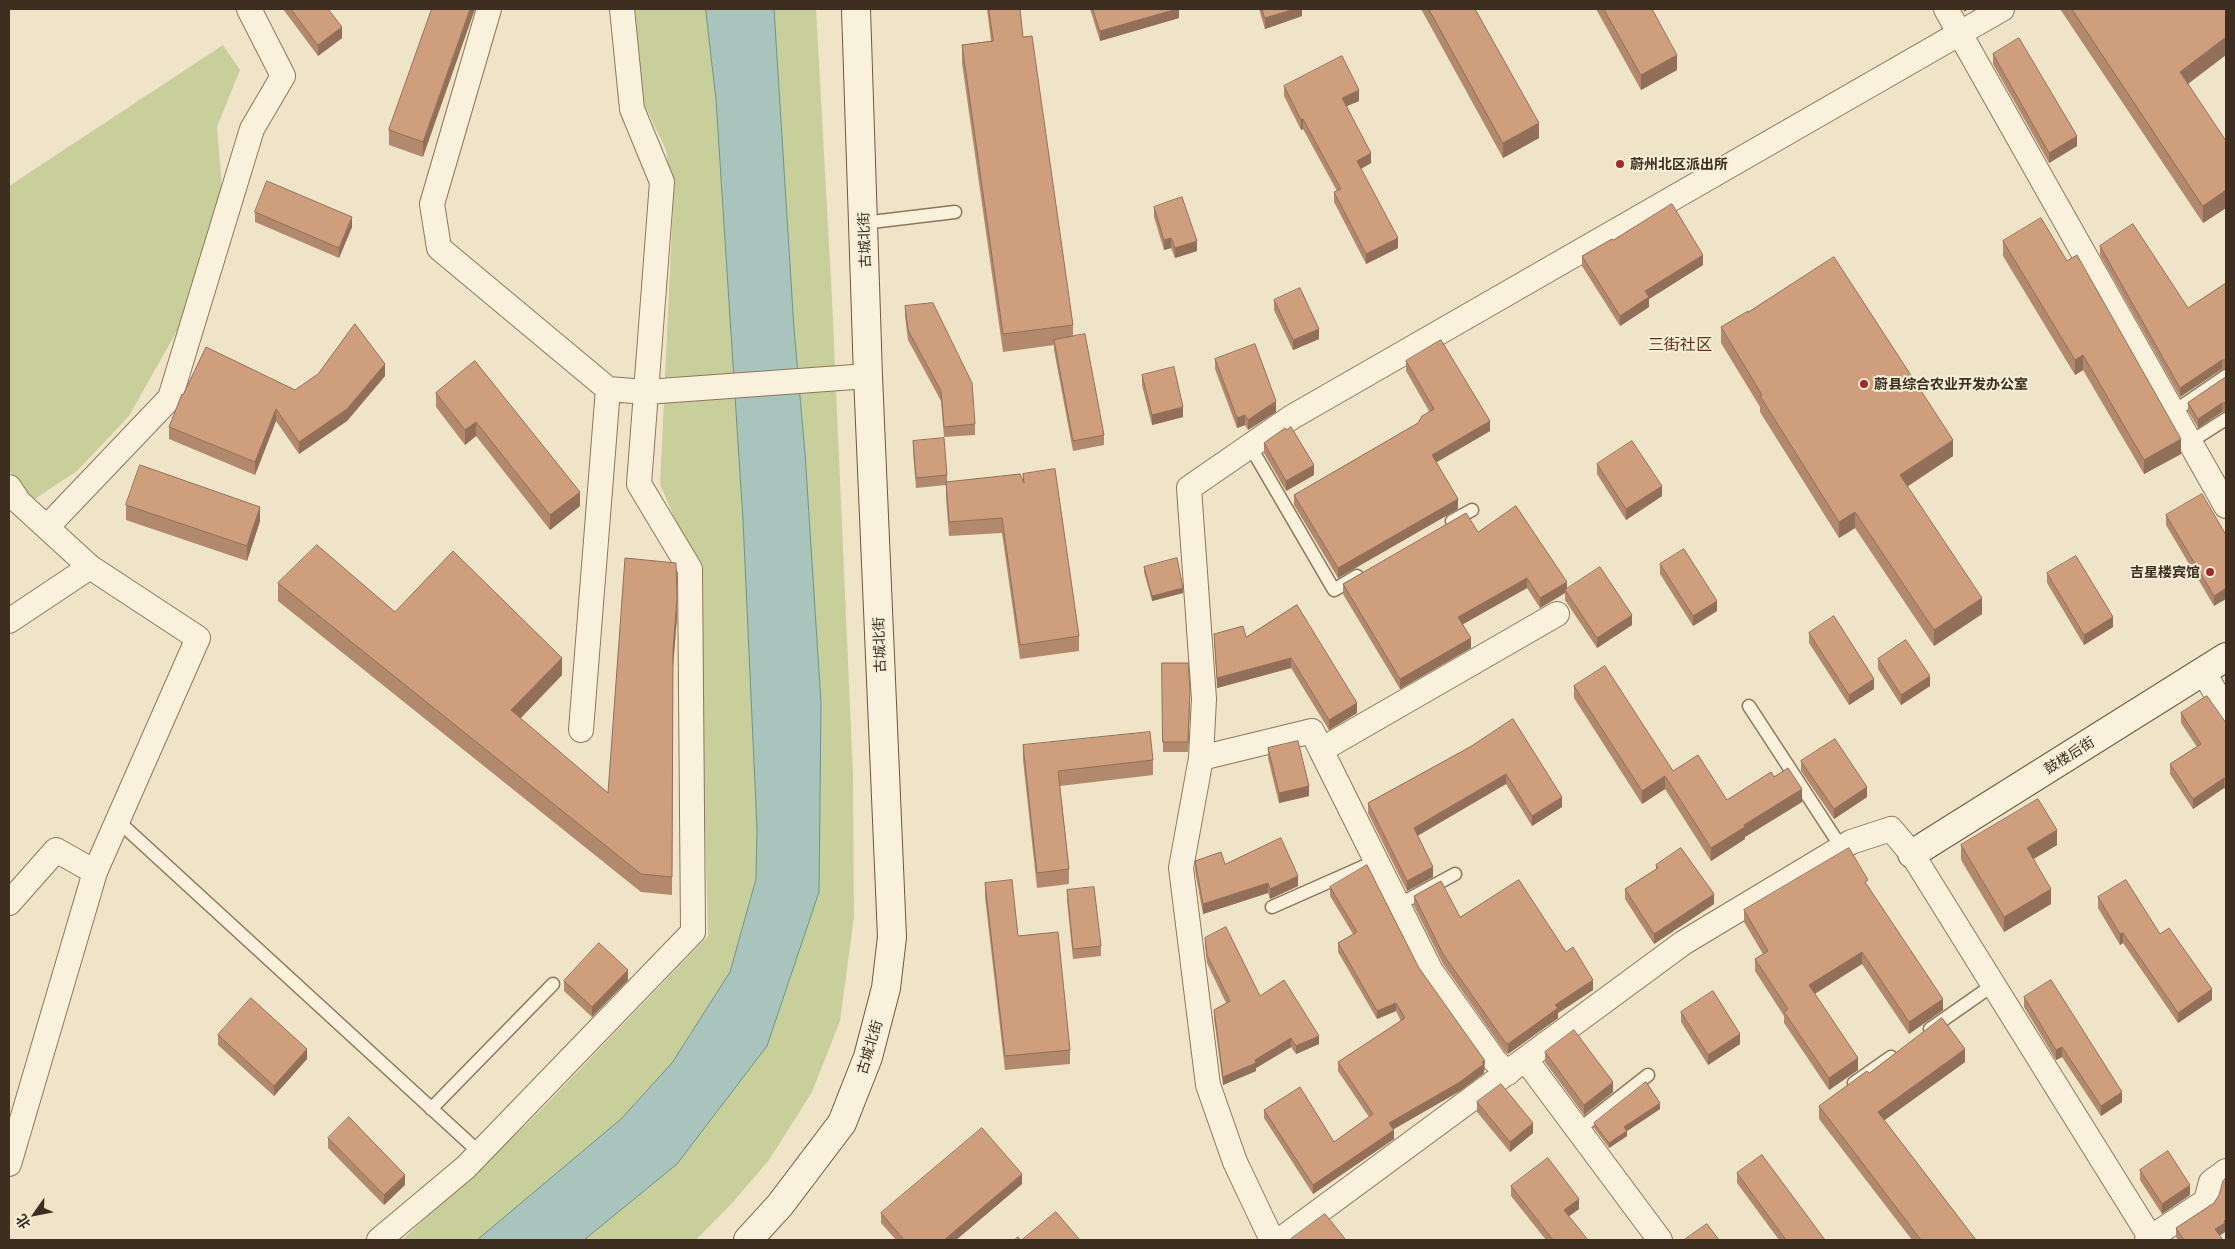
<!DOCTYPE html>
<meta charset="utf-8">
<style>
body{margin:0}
#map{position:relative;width:2235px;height:1249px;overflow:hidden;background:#f0e4c8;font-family:Georgia,"Noto Sans SC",serif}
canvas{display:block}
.frame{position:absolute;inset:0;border:10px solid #3d2e20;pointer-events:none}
.north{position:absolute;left:10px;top:1189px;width:50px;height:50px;-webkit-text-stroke:4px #f7eed8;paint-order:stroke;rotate:237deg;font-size:14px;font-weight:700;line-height:20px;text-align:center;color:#3d2e20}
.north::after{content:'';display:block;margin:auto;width:18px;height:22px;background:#3d2e20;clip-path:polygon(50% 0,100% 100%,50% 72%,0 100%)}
</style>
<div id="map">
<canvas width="2235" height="1249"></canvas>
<div class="frame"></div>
<div class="north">北</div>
</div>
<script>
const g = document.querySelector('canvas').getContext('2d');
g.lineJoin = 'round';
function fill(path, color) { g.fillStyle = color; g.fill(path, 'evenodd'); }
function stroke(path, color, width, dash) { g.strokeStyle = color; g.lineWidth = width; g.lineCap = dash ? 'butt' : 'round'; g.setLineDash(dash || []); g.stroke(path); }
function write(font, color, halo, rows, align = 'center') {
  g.font = font + ' Georgia,"Noto Sans SC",serif'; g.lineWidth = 4; g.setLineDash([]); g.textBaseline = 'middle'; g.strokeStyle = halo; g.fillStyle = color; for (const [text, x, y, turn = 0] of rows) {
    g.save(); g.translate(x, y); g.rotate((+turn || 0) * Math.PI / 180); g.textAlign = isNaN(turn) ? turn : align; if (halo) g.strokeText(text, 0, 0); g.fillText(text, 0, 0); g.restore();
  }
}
fill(new Path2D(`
 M635 9H816L832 299 853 775 854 917 840 1021 812 1092 769 1160 734 1201 696 1240H402L536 1115 708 936 698 568 673 515 660 484 673 206 666 150 642 99Z
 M223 45 240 70 217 127 222 187 187 313 129 416 77 471 30 502 9 470V186Z`), '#c9cf9b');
const water = new Path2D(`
 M706 9H774L794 329 805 453 821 703 819 892 767 1046 677 1164 584 1240H477L621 1119 672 1063 730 972 756 879 757 829 743 520 716 100Z`);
fill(water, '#a9c4bc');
stroke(water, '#6f938a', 1);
const lane = new Path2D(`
 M863 223 955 212
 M2173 412 2226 376
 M2190 442 2226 419
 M1250 446 1334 590 1357 576
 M1452 521 1472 510
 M1749 706 1841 847
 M118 821 480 1153
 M1398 905 1455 874
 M1272 907 1376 861
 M1930 1029 1993 985
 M1854 1083 1891 1057
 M431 1109 553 984
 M1578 1130 1648 1075`);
const street = new Path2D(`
 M489 9 432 204 439 248 608 389
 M1946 9 2226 506
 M9 487 19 502 90 567 198 638 95 872 9 1164
 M47 527 170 398 252 129 283 76 249 9
 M9 621 90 567
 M2203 671 2226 711
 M581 730 608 389 646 392 868 376
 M1201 758 1312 731 1321 750
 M9 903 56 850 95 872
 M1526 1060 1660 1240
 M1508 1073 1495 1061 1431 971 1321 750 1557 614
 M379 1240 466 1167 693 932 690 569 639 484 662 182 632 109 622 9
 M1272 1240 1235 1162 1208 1085 1181 868 1201 758 1204 699 1189 488 1292 417 2002 9
 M1280 1240 1683 943 1851 842 1891 829 1912 854 2152 1240
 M2147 1240 2206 1201 2211 1182 2226 1171`);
const secondary = new Path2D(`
 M1912 854 2226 657
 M748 1240 780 1205 842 1123 868 1057 886 988 892 937 868 376 856 9`);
stroke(lane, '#8d765c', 15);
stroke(street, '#8d765c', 26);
stroke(secondary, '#6f573f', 30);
stroke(lane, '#faf1dc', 12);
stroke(street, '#faf1dc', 24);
stroke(secondary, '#faf1dc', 28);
fill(new Path2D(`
 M283 9H328L342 38 318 56Z
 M432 9 423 157 389 145V130Z
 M987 9H1020L1023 37 1073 325V337L1104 435V445L1073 451 1054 350V345L1003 352 962 63V45L991 41Z
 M1090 9H1179V18L1100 41Z
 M1259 9H1302V16L1265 29Z
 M1421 9H1475L1539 138 1503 158Z
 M1596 9H1652L1677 70 1641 90Z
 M2060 9H2226L2188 84 2226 141V208L2203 223Z
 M1993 54 2077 146 2049 163 1993 64Z
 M1284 86 1359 101 1347 106 1371 163 1361 169 1398 248 1366 264 1334 202V192L1337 191 1303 129 1301 130 1284 96Z
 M1154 207 1197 251 1175 258 1171 248 1164 250 1154 217Z
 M255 212 352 227 339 258 255 222Z
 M1613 240 1703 265 1649 299V307L1620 326 1582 266V256Z
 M2003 241 2181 454 2144 474 2083 370 2075 375 2003 256Z
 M2100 246 2188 308 2226 283V369H2222L2180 397 2100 255Z
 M1274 300 1319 339 1293 350 1274 310Z
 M905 306 975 424V435L944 437 941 401 908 340 905 316Z
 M1748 312 1953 456 1907 487 1982 614 1934 646 1855 528 1839 538 1760 412V407L1721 343V327Z
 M1215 359 1276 412 1248 430 1245 425 1237 428 1215 369Z
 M475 361 580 506 550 530 476 436 465 445 436 407V393Z
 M1406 361 1490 431 1436 462 1458 509 1338 578 1294 505V495L1418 423 1429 411 1406 371Z
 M1142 375 1183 417 1152 425 1142 385Z
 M385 376 347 421 299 454 276 421 255 475 169 439V427L183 395 295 390Z
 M2226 377V412H2222L2198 428 2188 411V403Z
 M913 441 947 475V482L1023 480V474L1079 636V651L1020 659 1002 533 949 536 946 497V485L916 488 913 451Z
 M1264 443 1314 475 1286 491 1264 453Z
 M1597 464 1662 496 1626 520 1597 474Z
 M126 505 260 521 247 561 126 520Z
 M2166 515 2226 535 2214 606 2166 525Z
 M1478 532 1567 589 1632 625 1597 648 1565 600V593L1540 608 1527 588 1463 624 1471 648 1400 689 1343 594V584Z
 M1660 564 1717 611 1693 626 1660 574Z
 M1144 567 1183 593 1152 601 1144 572Z
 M2047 573 2113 627 2084 645 2047 583Z
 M278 583 395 612 562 675 520 719 608 793 677 617 673 667 672 895 641 892 278 601Z
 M1297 605 1357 713 1329 730 1291 668 1217 688 1214 634 1246 637Z
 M1809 633 1874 689 1849 705 1809 643Z
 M1878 659 1930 686 1901 705 1878 669Z
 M1162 663 1190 699 1188 752H1163Z
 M1574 686 1673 771 1727 800 1774 777 1802 802 1745 837V839L1711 861 1665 789 1642 804 1574 698Z
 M2181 713 2226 723V791L2224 788 2193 809 2170 774V764L2197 747 2181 723Z
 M1023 745 1153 760V775L1060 786 1069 869V884L1037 888 1023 760Z
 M1470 747 1562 807 1532 826 1506 784 1417 835 1433 877 1407 891 1368 813V803Z
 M1268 748 1309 796 1279 803 1268 758Z
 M1801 761 1867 797 1834 819 1801 771Z
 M1961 845H2057L2033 859 2051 904 2004 932 1961 860Z
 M1195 861 1225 864 1298 886 1270 899 1268 893 1203 914 1195 871Z
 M1656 865 1714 904 1654 944 1625 899V889L1656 869Z
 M985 883 1018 936 1070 1050V1064L1005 1070 985 897Z
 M1868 886 1943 1010 1909 1034 1862 964 1815 994 1858 1070 1829 1090 1784 1023V1016L1755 971V959L1763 954 1744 922V910Z
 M1330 887 1419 968 1485 1070H1484V1073L1460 1091 1393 1129 1394 1139 1313 1194 1264 1118V1110L1334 1142 1369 1117 1338 1071V1062L1401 1021 1396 1011 1377 1019 1338 952V943L1353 934 1330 896Z
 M1067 890 1101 946V956L1073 959 1067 900Z
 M1414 896 1460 917 1566 952 1593 990 1558 1013V1018L1508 1054 1505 1052 1443 964 1414 906Z
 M2098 897 2160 934 2212 1000 2178 1023 2123 943 2120 945 2098 908Z
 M1205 938 1260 996 1319 1044 1296 1054 1291 1047 1256 1068V1071L1223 1085 1214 1018V1010L1226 1003 1207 963 1205 946Z
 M628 980 592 1017 564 991V981Z
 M2024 997 2122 1102 2101 1116 2062 1057 2056 1060 2024 1007Z
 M1681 1012 1740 1044 1708 1065 1681 1022Z
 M218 1035 307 1059 274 1096 218 1045Z
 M1545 1052 1613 1092 1584 1115 1545 1062Z
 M1965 1062 1884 1120 1976 1240H1912L1819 1119V1106L1869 1073Z
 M1477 1102 1533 1133 1510 1152 1477 1112Z
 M1660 1109 1627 1131V1136L1609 1148 1594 1128V1123Z
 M328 1138 405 1185 384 1205 328 1148Z
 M2140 1170 2190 1195 2162 1214 2140 1180Z
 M1737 1173 1825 1240H1779L1737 1183Z
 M1022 1184 956 1240H896L881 1223V1213Z
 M1511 1186 1579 1209 1568 1216 1588 1240H1546L1511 1196Z
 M2214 1203 2225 1229V1232L2219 1236 2223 1240H2178L2176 1237V1228Z`), '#b2896c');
fill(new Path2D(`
 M470 9H475L423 157V142Z
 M1177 9H1179V18L1100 41V31Z
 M1295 9H1302V16L1265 29V18Z
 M1964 9H1969L1964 12Z
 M342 27V38L318 56V45Z
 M2226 37V55L2180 90V72Z
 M1677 55V70L1641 90V75Z
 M1359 90V101L1342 108V98Z
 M1303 119V129L1301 130V120Z
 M1539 123V138L1503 158V143Z
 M2077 136V146L2049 163V153Z
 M1371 153V163L1357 171V161Z
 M2226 190V208L2203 223V206Z
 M352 217V227L339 258V248Z
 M1171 238V248L1164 250V240Z
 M1398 238V248L1366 264V254Z
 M1197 241V251L1175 258V248Z
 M1703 255V265L1649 299V307L1620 326V316L1645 291Z
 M1319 329V339L1293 350V340Z
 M2083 355V370L2075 375V360Z
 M2222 360V369L2180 397V388Z
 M385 364V376L347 421 299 454V442Z
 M1276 401V412L1248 430V420Z
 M2222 403V412L2198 428V419Z
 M1183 407V417L1152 425V415Z
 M276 409V421L255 475V462Z
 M1245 415V425L1237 428V418Z
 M1490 421V431L1432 465V455Z
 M476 422V436L465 445V430Z
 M2181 439V454L2144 474V460Z
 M1953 440V456L1900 491V475Z
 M1314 465V475L1286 491V481Z
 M1662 486V496L1626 520V509Z
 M580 492V506L550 530V515Z
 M1458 499V509L1338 578V568Z
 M260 507V521L247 561V546Z
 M1855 512V528L1839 538V522Z
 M1527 578V588L1458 627V617Z
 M1567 582V592L1565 590V593L1540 608V598Z
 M1183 588V593L1152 601V596Z
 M2226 588V599L2214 606V596Z
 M10 593V604L9 605V595Z
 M1982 598V614L1934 646V630Z
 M677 599V617L673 667 672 895 673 649Z
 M1717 601V611L1693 626V616Z
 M1632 615V625L1597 648V638Z
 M2113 617V627L2084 645V635Z
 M1471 638V648L1400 689V679Z
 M562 658V675L511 728V710Z
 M1291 658V668L1217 688V678Z
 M1930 676V686L1901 705V695Z
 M1874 679V689L1849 705V695Z
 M1190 689V699L1188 752V742Z
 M1357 703V713L1329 730V720Z
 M1506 774V784L1414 838V828Z
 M1665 776V789L1642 804V791Z
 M2224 778V788L2193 809V799Z
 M1309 786V796L1279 803V793Z
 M1867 787V797L1834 819V809Z
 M1802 789V802L1745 837V839L1711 861V848L1744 825Z
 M1562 797V807L1532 826V816Z
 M2057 830V845L2027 863V848Z
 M1433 867V877L1407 891V881Z
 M1298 876V886L1270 899V889Z
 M1268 883V893L1203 914V904Z
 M2051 889V904L2004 932V917Z
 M1714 894V904L1654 944V934Z
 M2123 933V943L2120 945V934Z
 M1862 952V964L1809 997V985Z
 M628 970V980L592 1017V1007Z
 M1593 980V990L1558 1013V1018L1508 1054V1044L1555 1005Z
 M2212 989V1000L2178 1023V1013Z
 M1943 999V1010L1909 1034V1022Z
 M1396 1003V1011L1377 1019V1011Z
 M1740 1034V1044L1708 1065V1055Z
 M1319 1036V1044L1296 1054V1046Z
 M1291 1038V1047L1256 1068V1071L1223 1085V1077L1255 1060Z
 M2062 1047V1057L2056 1060V1050Z
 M307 1049V1059L274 1096V1086Z
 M1965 1049V1062L1878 1125V1112Z
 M1858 1058V1070L1829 1090V1078Z
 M1485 1061 1484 1073 1460 1091 1389 1132V1123Z
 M1613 1082V1092L1584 1115V1105Z
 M2122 1092V1102L2101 1116V1106Z
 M1660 1103V1109L1627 1131V1136L1609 1148V1143L1624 1127Z
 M1533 1123V1133L1510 1152V1142Z
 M1394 1130V1139L1313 1194V1185Z
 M1022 1174V1184L956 1240H944Z
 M405 1175V1185L384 1205V1195Z
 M2190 1185V1195L2162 1214V1204Z
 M1579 1199V1209L1564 1220V1210Z
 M2226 1219V1228L2225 1229V1232L2215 1239V1229Z`), '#916f58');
const building = new Path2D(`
 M291 9H328L342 27 318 45Z
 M432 9H470L423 142 389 130Z
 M989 9H1020L1023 37 1032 36 1073 325 1003 334 962 45 993 41Z
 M1093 9H1177L1100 31Z
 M1262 9H1295L1265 18Z
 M1429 9H1475L1539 123 1503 143Z
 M1604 9H1652L1677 55 1641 75Z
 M2072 9H2226V37L2180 72 2226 141V190L2203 206Z
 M2019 38 2077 136 2049 153 1993 54Z
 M1342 56 1359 90 1342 98 1371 153 1357 161 1398 238 1366 254 1334 192 1341 189 1303 119 1301 120 1284 86Z
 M267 181 352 217 339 248 255 212Z
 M1182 197 1197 241 1175 248 1171 238 1164 240 1154 207Z
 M1672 204 1703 255 1645 291 1649 297 1620 316 1582 256 1612 239 1613 240Z
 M2041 218 2067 261 2077 255 2181 439 2144 460 2083 355 2075 360 2003 241Z
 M2133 224 2188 308 2226 283V360H2222L2180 388 2100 246Z
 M1834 257 1953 440 1900 475 1982 598 1934 630 1855 512 1839 522 1760 396 1762 395 1721 327 1748 311V312Z
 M1300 288 1319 329 1293 340 1274 300Z
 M933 303 972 383 975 424 944 427 941 391 908 330 905 306Z
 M355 324 385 364 347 409 299 442 276 409 255 462 169 427 182 394 183 395 206 347 295 390 318 374Z
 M1085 334 1104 435 1073 441 1054 340Z
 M1441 340 1490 421 1432 455 1458 499 1338 568 1294 495 1418 423 1422 416 1434 409 1406 361Z
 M1255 344 1276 401 1248 420 1245 415 1237 418 1215 359Z
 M475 361 580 492 550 515 476 422 465 430 436 393Z
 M1174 367 1183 407 1152 415 1142 375Z
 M2226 377V403H2222L2198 419 2188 403Z
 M1291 427 1314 465 1286 481 1264 443 1285 428 1286 430Z
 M944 438 947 475 916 478 913 441Z
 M1632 441 1662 486 1626 509 1597 464Z
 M140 465 260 507 247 546 126 505Z
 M1055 469 1079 636 1020 645 1002 518 949 522 946 482 1020 474 1024 483 1023 474Z
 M2202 494 2226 535V588L2214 596 2166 515Z
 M1516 506 1567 582 1540 598 1527 578 1458 617 1471 638 1400 679 1343 584 1466 513 1478 532Z
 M317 545 395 612 453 551 562 658 511 710 608 793 625 558 676 563 677 599 673 649 672 877 641 874 278 583Z
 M1684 549 1717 601 1693 616 1660 564Z
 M2076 556 2113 617 2084 635 2047 573Z
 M1177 558 1183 588 1152 596 1144 567Z
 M1600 567 1632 615 1597 638 1565 590Z
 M1297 605 1357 703 1329 720 1291 658 1217 678 1214 634 1243 626 1246 637Z
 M1834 616 1874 679 1849 695 1809 633Z
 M1906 640 1930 676 1901 695 1878 659Z
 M1162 663H1188L1190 689 1188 742H1163Z
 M1605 666 1673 771 1698 755 1727 800 1771 772 1774 777 1788 768 1802 789 1744 825 1745 827 1711 848 1665 776 1642 791 1574 686Z
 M2207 696 2226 723V781L2224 778 2193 799 2170 764 2201 744 2181 713Z
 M1513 719 1562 797 1532 816 1506 774 1414 828 1433 867 1407 881 1368 803 1470 747Z
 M1150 732 1153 760 1058 771 1069 869 1037 873 1023 745Z
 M1835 739 1867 787 1834 809 1801 761Z
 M1298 741 1309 786 1279 793 1268 748Z
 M2038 799 2057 830 2027 848 2051 889 2004 917 1961 845Z
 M1281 838 1298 876 1270 889 1268 883 1203 904 1195 861 1221 852 1225 864Z
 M1681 848 1714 894 1654 934 1625 889 1658 868 1656 865Z
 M1849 848 1868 880 1865 882 1943 999 1909 1022 1862 952 1809 985 1858 1058 1829 1078 1784 1012 1788 1009 1755 959 1768 951 1744 910Z
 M1367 865 1419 968 1485 1061 1482 1062 1484 1064 1460 1082 1389 1123 1394 1130 1313 1185 1264 1110 1300 1087 1334 1142 1373 1114 1338 1062 1405 1018 1396 1003 1377 1011 1338 943 1357 932 1330 887Z
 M1012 880 1018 936 1058 932 1070 1050 1005 1056 985 883Z
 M1519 880 1566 952 1573 947 1593 980 1555 1005 1558 1008 1508 1044 1505 1042 1443 954 1414 896 1441 881 1460 917Z
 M2126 880 2160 934 2169 928 2212 989 2178 1013 2123 933 2120 934 2098 897Z
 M1094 887 1101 946 1073 949 1067 890Z
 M1226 927 1260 996 1284 980 1319 1036 1296 1046 1291 1038 1255 1060 1256 1063 1223 1077 1214 1010 1230 1001 1207 955 1205 938Z
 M599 943 628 970 592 1007 564 981Z
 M2051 980 2122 1092 2101 1106 2062 1047 2056 1050 2024 997Z
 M1713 991 1740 1034 1708 1055 1681 1012Z
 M251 998 307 1049 274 1086 218 1035Z
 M1942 1018 1965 1049 1878 1112 1976 1240H1921L1819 1106 1867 1071 1869 1073Z
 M1574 1030 1613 1082 1584 1105 1545 1052Z
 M1646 1082 1660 1103 1624 1127 1627 1131 1609 1143 1594 1123Z
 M1501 1084 1533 1123 1510 1142 1477 1102Z
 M349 1117 405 1175 384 1195 328 1138Z
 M982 1128 1022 1174 944 1240H904L881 1213Z
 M2168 1151 2190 1185 2162 1204 2140 1170Z
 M1762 1155 1825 1240H1786L1737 1173Z
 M1548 1158 1579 1199 1564 1210 1588 1240H1553L1511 1186Z
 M2226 1178V1219L2224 1221 2225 1223 2215 1229 2223 1240H2184L2176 1228 2214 1203 2219 1195 2223 1181Z
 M1056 1212 1080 1240H1022Z
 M1325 1214 1346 1240H1292L1291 1239Z
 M1707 1224 1719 1240H1684Z
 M1018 1237 1020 1240H1015Z`);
fill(building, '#cf9f7d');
stroke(building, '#916f58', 1);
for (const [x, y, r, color] of [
 [1620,164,5,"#9e2a2b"],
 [1864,384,5,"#9e2a2b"],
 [2210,572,5,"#9e2a2b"]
]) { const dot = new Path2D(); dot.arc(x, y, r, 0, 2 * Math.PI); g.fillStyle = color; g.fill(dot); stroke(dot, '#f7eed8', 2); }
write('bold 14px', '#3d2e20', '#f7eed8', [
 ["蔚州北区派出所",1630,164],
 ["蔚县综合农业开发办公室",1874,384],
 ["吉星楼宾馆",2200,572,"right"]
], 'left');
write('14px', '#3d2e20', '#f7eed8', [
 ["古城北街",864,240,-92],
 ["古城北街",879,645,-92],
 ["鼓楼后街",2069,755,-32],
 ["古城北街",869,1047,-73]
]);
write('16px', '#6b2e1e', '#f7eed8', [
 ["三街社区",1680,344]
]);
</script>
